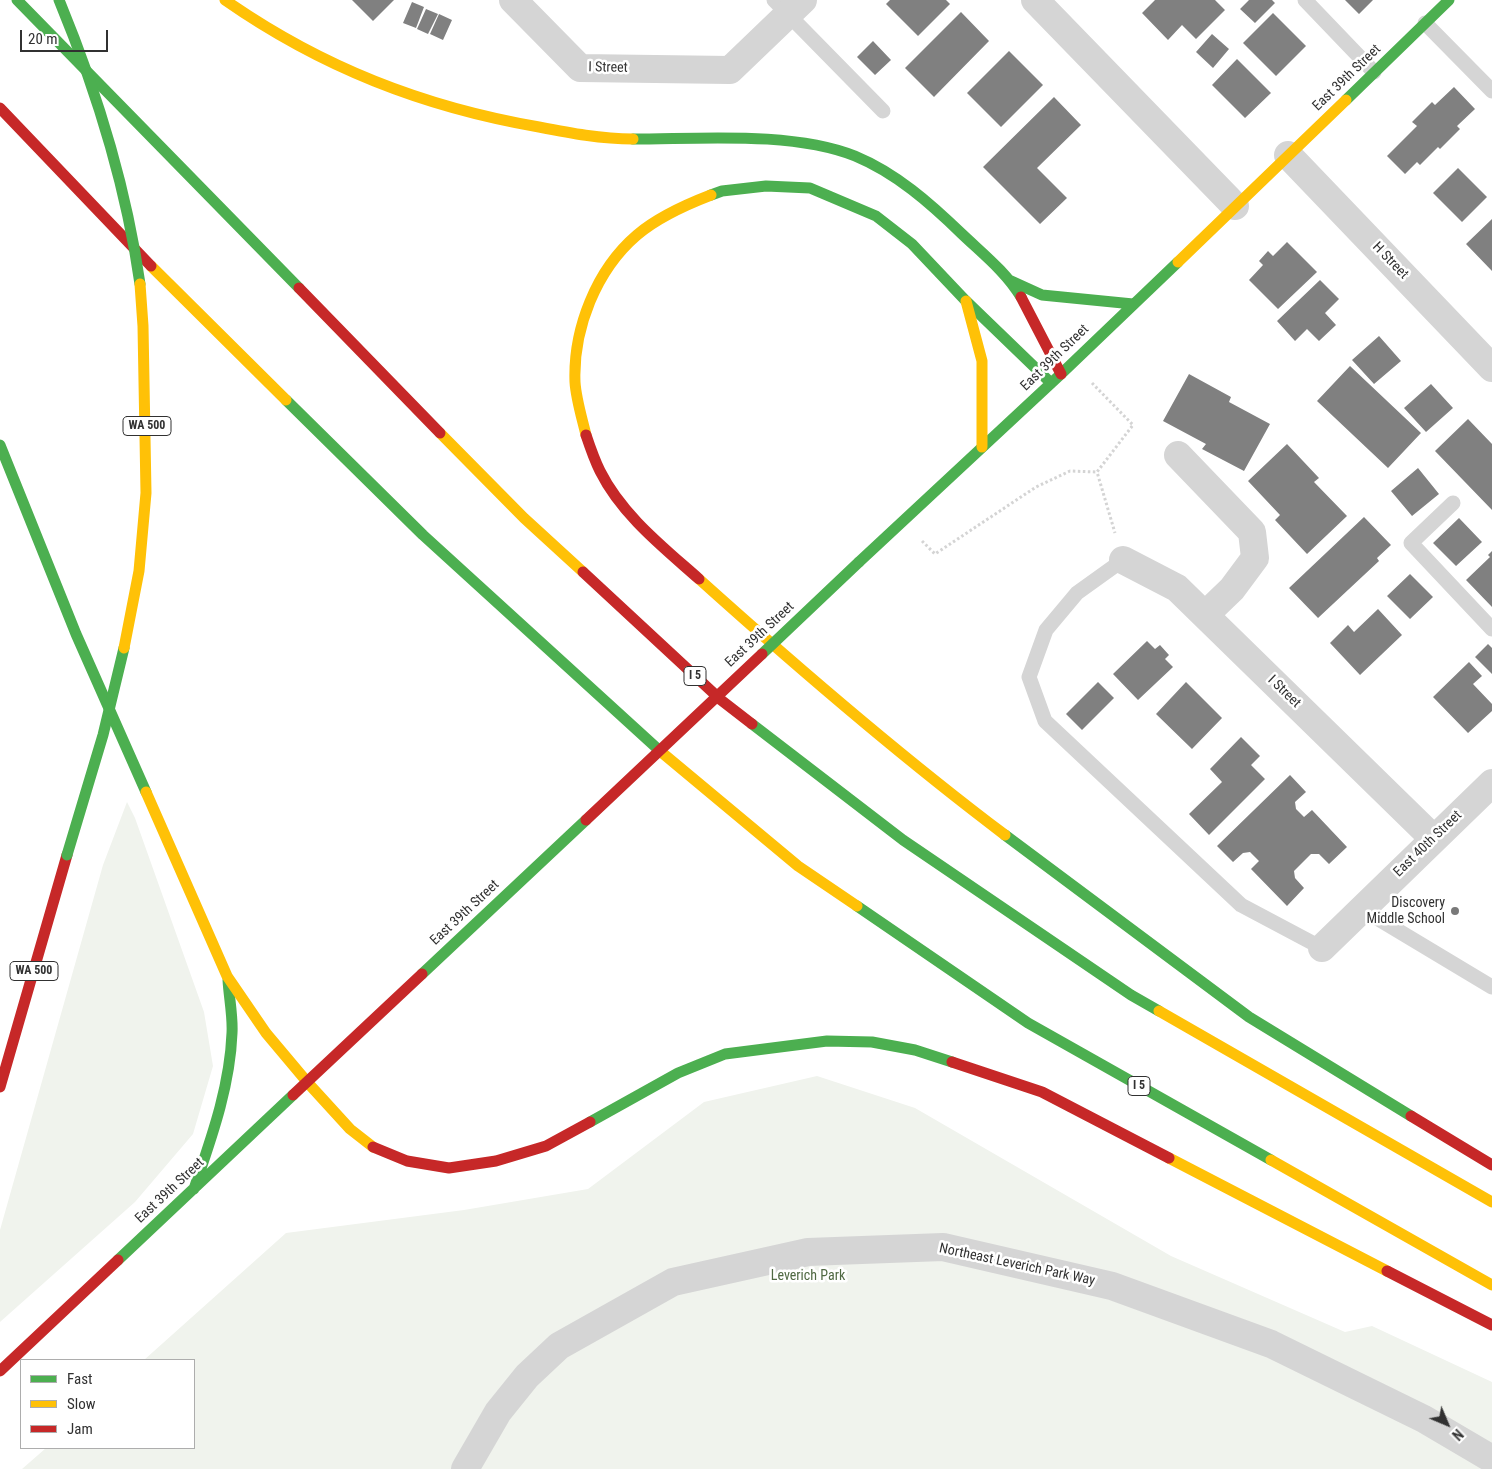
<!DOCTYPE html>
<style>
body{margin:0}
#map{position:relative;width:1492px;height:1469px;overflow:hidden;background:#fff;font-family:"Roboto Condensed",sans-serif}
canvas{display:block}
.legend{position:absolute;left:20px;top:1359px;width:175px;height:90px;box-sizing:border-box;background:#fff;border:1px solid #adadad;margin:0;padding:6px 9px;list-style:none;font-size:15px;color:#313131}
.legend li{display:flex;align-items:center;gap:10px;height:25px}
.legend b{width:25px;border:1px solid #adadad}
.north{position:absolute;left:1422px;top:1399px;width:50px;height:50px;-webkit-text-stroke:4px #fff;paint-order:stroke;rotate:135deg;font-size:14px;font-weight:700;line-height:20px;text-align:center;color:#313131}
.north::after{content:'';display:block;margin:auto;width:18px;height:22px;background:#313131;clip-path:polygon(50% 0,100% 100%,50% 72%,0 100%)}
.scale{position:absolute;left:20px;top:30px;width:88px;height:22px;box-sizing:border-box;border:2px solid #313131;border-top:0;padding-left:6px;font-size:15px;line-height:18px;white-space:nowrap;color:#313131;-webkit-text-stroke:4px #fff;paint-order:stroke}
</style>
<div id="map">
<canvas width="1492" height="1469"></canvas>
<ul class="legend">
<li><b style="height:6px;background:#4caf50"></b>Fast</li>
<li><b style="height:6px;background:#ffc107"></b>Slow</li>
<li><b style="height:6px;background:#c62828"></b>Jam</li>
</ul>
<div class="north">N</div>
<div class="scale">20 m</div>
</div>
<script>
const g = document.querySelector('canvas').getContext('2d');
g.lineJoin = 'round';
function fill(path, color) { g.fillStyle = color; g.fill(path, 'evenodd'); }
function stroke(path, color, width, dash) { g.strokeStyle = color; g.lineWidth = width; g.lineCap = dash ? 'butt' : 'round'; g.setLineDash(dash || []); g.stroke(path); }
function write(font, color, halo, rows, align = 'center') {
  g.font = font + ' "Roboto Condensed",sans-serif'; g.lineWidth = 5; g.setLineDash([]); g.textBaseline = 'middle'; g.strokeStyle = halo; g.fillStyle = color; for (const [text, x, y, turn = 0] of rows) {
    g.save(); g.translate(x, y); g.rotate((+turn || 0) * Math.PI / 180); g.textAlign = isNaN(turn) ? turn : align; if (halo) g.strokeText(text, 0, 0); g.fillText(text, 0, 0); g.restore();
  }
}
fill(new Path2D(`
 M127 802 135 818 204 1012 213 1066 193 1134 135 1202 0 1322V1230L103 865Z
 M817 1076 915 1108 1171 1256 1345 1332 1372 1326 1492 1382V1469H22L46 1448H194V1360H144L286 1233 464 1210 588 1189 704 1102Z`), '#f0f3ed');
fill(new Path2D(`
 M352 0H394L373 21Z
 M890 0H946L950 4 918 36 886 4Z
 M1155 0H1215L1225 10 1196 39 1182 25 1168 40 1142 13Z
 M1249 0H1272L1275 3 1255 23 1240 9Z
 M1345 0H1373L1359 14Z
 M412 2 424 7 416 28 403 23Z
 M426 9 438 14 428 34 417 29Z
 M961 12 989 41 934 97 905 68Z
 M1273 13 1306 46 1276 76 1243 43Z
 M439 14 452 20 443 40 430 34Z
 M1212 34 1229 49 1213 68 1196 52Z
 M873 41 891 60 875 75 857 57Z
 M1009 51 1043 85 1001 127 967 93Z
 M1237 59 1271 93 1245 118 1212 85Z
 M1454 87 1475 109 1457 126 1460 129 1440 149 1438 147 1420 165 1417 162 1405 174 1387 156 1417 126 1412 122 1432 102 1435 105Z
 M1054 97 1081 125 1037 168 1067 198 1040 224 983 167Z
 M1458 168 1487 197 1462 222 1433 193Z
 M1492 219V271L1466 244Z
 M1287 242 1317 272 1278 309 1249 280 1263 265 1259 261 1268 251 1273 256Z
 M1320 280 1339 299 1325 313 1336 325 1319 341 1307 329 1295 341 1277 321Z
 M1379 336 1401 361 1374 384 1352 360Z
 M1350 366 1421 433 1388 468 1317 401Z
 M1189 374 1231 397 1229 402 1270 424 1244 471 1202 449 1206 444 1163 421Z
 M1431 384 1453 408 1426 432 1404 408Z
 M1468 419 1492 444V510L1435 451Z
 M1287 444 1319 478 1314 482 1347 516 1307 554 1275 520 1280 515 1248 481Z
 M1418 468 1439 494 1412 516 1391 491Z
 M1364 517 1391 545 1377 558 1379 561 1318 618 1289 588Z
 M1459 518 1482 542 1456 566 1433 543Z
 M1492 551V607L1466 580 1490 557 1488 555Z
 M1410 574 1433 597 1410 619 1387 596Z
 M1378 609 1402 635 1360 675 1330 643 1348 625 1354 632Z
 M1147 641 1155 649 1160 645 1169 655 1165 659 1173 667 1138 700 1113 674Z
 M1488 644 1492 648V674L1475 657Z
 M1469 662 1482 676 1473 684 1492 704V711L1468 733 1433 697Z
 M1098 682 1114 698 1082 730 1066 714Z
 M1186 682 1222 718 1192 749 1156 714Z
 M1241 737 1260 756 1251 765 1265 779 1209 835 1189 814 1222 782 1210 769Z
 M1290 775 1306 792 1295 802 1296 809 1304 817 1312 810 1347 847 1329 864 1319 854H1311L1294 871 1295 878 1304 888 1287 906 1251 869 1259 861 1250 852 1243 853 1233 862 1217 846Z`), '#808080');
stroke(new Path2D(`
 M1092 383 1133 425 1097 472 1115 533
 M922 541 935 554 1036 487 1070 471 1097 472`), '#d4d4d4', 3, [2.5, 2.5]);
stroke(new Path2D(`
 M774 0 883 111
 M1305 0 1374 72
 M1425 23 1492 91
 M1453 503 1411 543 1492 629
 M1123 560 1077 593 1046 630 1029 677 1045 721 1241 905 1322 948
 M1362 909 1492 987`), '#d5d5d5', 15);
stroke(new Path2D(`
 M513 0 580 68 730 70 803 0
 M1035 0 1235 206
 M1288 155 1492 368
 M1178 455 1252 532 1255 558 1232 589 1205 615
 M1123 560 1177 588 1434 839
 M1322 948 1492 783
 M465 1469 498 1412 527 1376 559 1346 673 1282 808 1252 943 1247 1112 1286 1271 1344 1424 1419 1492 1459`), '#d5d5d5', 28);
stroke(new Path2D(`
 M17 0 299 288
 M1346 100 1449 0
 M633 139C700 139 792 131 855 156 896 173 930 203 962 234 983 254 1006 272 1021 297
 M711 195 722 191 766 186 810 188 876 216 912 244 965 300 1051 383
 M1009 280 1042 295 1133 304
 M286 400 423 535 660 751
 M0 445 76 634 146 792
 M859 562 1061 374 1178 262
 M752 724 903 840 1131 995 1159 1011
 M1005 835 1249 1017 1411 1116
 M857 906 1028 1023 1271 1160
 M422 974 586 820
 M590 1122 678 1073 725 1054 827 1041 872 1042 915 1050 952 1062
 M194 1189C211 1139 230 1087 232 1033 233 1016 229 998 228 980
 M118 1260 293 1095`), '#4caf50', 11);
stroke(new Path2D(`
 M225 0C321 67 423 107 539 127 570 133 601 139 633 139
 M1178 262 1346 100
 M151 266 286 400
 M966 301 982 361V447
 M440 433 524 518 583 572
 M586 435C582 418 576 399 575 382 573 329 596 270 637 235 658 217 685 205 711 195
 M699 579C798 668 899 755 1005 835
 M660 751 798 866 857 906
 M146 792 227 976 266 1033 308 1083 350 1129 373 1147
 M1159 1011 1492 1202
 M1169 1158 1387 1271
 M1271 1160 1492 1285`), '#ffc107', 11);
stroke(new Path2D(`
 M0 108 151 266
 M299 288 440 433
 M1021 297 1061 374
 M586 435C590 447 594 459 600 471 622 515 663 547 699 579
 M583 572 721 700 752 724
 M952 1062 1042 1092 1169 1158
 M0 1087 67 855
 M293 1095 422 974
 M1411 1116 1492 1165
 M373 1147 407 1161 449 1168 496 1161 546 1146 590 1122
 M1387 1271 1492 1325
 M0 1371 118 1260`), '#c62828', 11);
stroke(new Path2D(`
 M59 0C97 92 126 185 140 284
 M762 654 859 562
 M67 855 103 735 124 648`), '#4caf50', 11);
stroke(new Path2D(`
 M124 648 139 571 146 493 143 326 140 284`), '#ffc107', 11);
stroke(new Path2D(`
 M586 820 762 654`), '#c62828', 11);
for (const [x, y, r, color] of [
 [1455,911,5,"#797979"]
]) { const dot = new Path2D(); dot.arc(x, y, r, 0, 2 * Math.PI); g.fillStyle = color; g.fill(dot); stroke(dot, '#fff', 2); }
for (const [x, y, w] of [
 [147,426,48],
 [695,676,22],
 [34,971,48],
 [1139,1086,22]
]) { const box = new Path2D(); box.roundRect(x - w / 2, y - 9.5, w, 19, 4); g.fillStyle = '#fff'; g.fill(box); stroke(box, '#313131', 1); }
write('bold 12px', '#313131', null, [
 ["WA 500",147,426],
 ["I 5",695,676],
 ["WA 500",34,971],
 ["I 5",1139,1086]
]);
write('14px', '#313131', '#fff', [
 ["I Street",608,68,1],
 ["East 39th Street",1347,78,-44],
 ["H Street",1390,261,46],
 ["East 39th Street",1055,358,-44],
 ["East 39th Street",760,635,-43],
 ["I Street",1284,692,44],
 ["East 40th Street",1428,844,-44],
 ["East 39th Street",465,913,-43],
 ["East 39th Street",170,1191,-43],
 ["Northeast Leverich Park Way",1017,1265,12]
]);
write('14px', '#313131', '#fff', [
 ["Discovery",1445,903],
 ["Middle School",1445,919]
], 'right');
write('14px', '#506943', '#fff', [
 ["Leverich Park",808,1276]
]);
</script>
